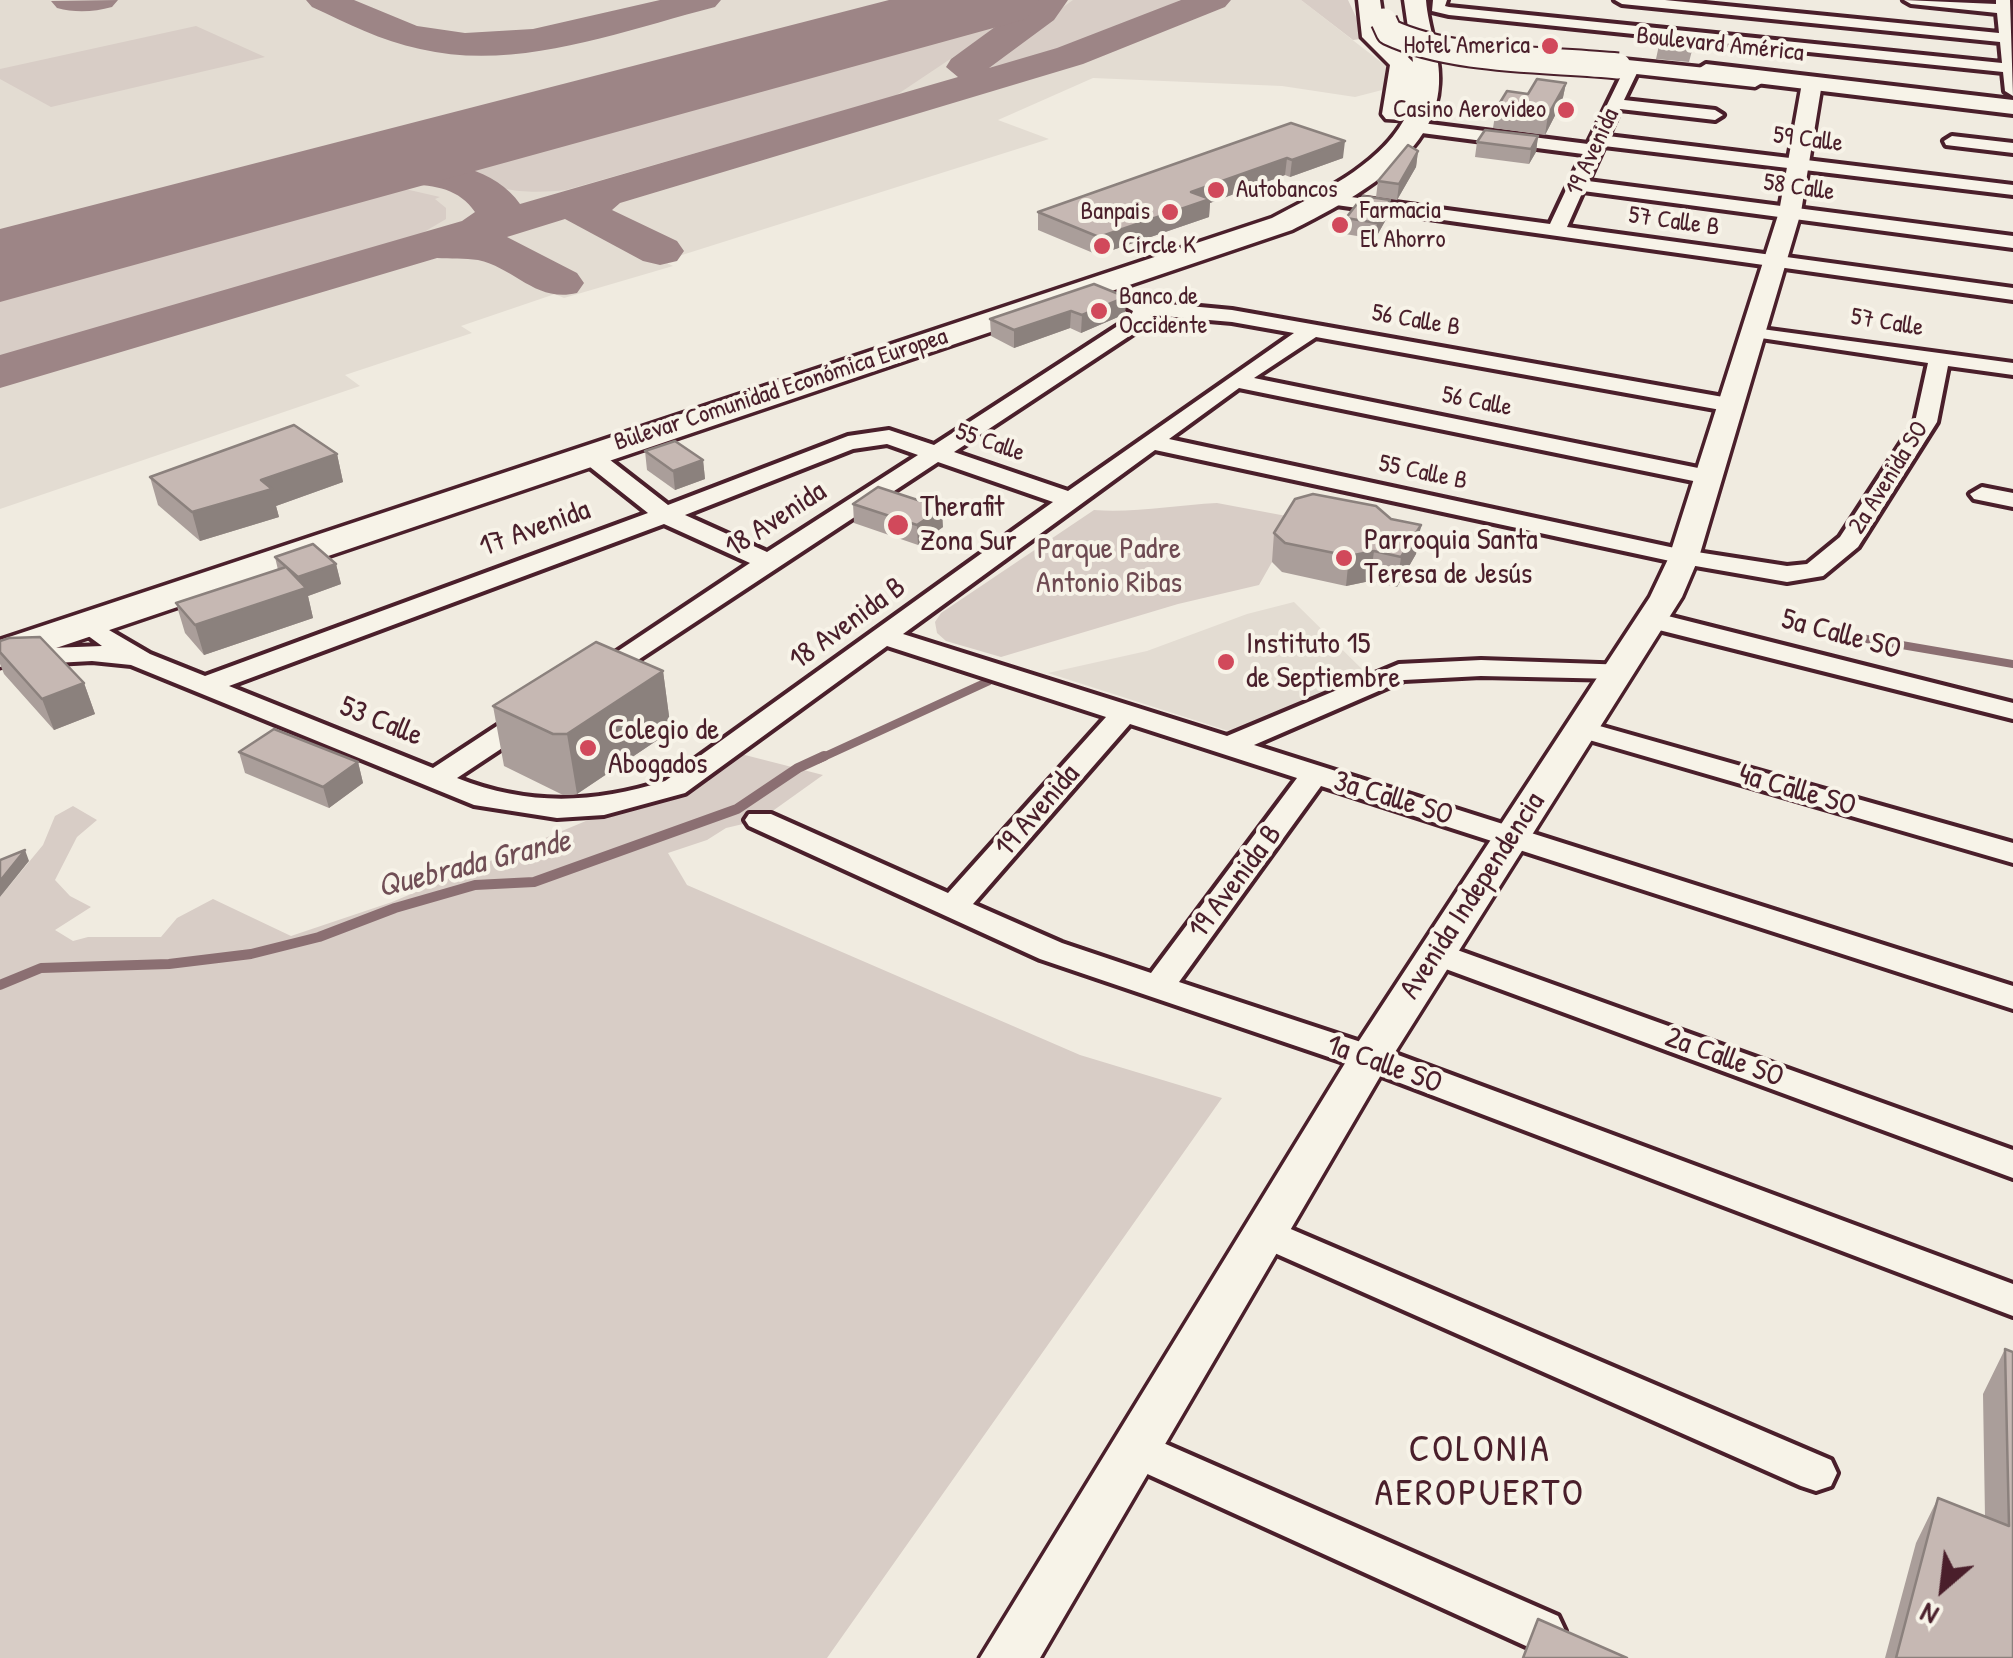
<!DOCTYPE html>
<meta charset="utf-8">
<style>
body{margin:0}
#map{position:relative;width:2013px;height:1658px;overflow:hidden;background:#f0ebe0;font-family:"Patrick Hand",sans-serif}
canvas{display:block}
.north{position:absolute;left:1893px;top:1538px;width:100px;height:100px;-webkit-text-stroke:8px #f7f3e8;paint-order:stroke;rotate:208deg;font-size:28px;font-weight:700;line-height:40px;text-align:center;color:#4a1f2b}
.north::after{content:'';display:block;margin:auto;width:35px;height:45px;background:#4a1f2b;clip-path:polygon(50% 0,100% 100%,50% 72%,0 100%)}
</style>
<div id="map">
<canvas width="2013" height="1658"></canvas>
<div class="north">N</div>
</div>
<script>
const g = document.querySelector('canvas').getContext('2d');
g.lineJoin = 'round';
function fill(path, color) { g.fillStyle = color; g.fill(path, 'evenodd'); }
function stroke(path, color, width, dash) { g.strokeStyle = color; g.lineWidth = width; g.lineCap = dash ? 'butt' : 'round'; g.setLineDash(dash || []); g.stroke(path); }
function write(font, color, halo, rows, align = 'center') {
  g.font = font + ' "Patrick Hand",sans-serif'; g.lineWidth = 8; g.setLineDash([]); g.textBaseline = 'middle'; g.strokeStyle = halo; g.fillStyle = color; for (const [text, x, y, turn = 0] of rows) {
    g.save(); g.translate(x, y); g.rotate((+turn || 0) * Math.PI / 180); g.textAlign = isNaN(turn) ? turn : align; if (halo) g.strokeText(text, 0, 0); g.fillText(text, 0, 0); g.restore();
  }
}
fill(new Path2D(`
 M0 0H1301L1390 69 1386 89 1355 97 1282 86 1093 78 998 120 1049 139 663 261 673 266 564 298 555 294 461 326 472 333 345 375 360 386 0 509Z
 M1294 602 1366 673 1235 733 1048 673 1147 651 1247 614Z`), '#e3dcd2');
fill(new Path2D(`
 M1073 0H1180L1099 38 990 71 979 69Z
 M1301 0H1348L1358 21 1374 37 1353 40Z
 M1011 14 1016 15 895 96 566 190C538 193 496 194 474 175L479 163 499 154Z
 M196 26 265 57 51 107 0 79V69Z
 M405 189 440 197 435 199 446 208V219L419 235 0 358V292L355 194Z
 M1217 503 1297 518 1259 585 1178 604 1001 657 946 641 937 633 935 622 941 613 1094 510C1134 513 1176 505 1217 503Z
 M741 754 823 775 760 820 726 828 707 840 668 853 687 885 1080 1055 1222 1098 827 1658H0V897L43 845 55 816 73 806 97 820 77 837 55 880 70 896 91 907 55 930 73 941 88 937H161L177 918 213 899 291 936 392 902 593 818 671 796Z`), '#d8cdc6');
stroke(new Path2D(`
 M1855 637 2013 664
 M819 759 989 681`), '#8b6f72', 8);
stroke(new Path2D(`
 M0 985 41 968 169 964 251 954 319 937 395 908 475 885 534 882 737 809 798 768 824 756`), '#8b6f72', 10);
fill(new Path2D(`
 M118 0 112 7C94 12 75 13 57 8L51 1Z
 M306 0H354L417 26 465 33 533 29 660 0H721L715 7C621 31 518 72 420 49 381 41 347 23 312 7Z
 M1032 0H1068L1054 20 989 68 1057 48 1181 0H1231L1225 7 1083 64 620 203 612 210 677 241 684 251 677 261 660 265 643 261 565 219 507 237 577 273 584 283 577 293C536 303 515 268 478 260 465 258 450 259 437 258L0 388V355L462 221 475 212C443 165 371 196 326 184L319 175 326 166C380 152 485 152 520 204L958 77 946 67 951 59Z`), '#9d8586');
fill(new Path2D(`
 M889 0H1039L1026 19 0 302V229Z`), '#9d8586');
const minor = new Path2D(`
 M1433 0H1447L1445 6 1449 7 2002 63 2000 42 1622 4 1615 0H1665L1999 33 1997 13 1911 4 1904 0 1996 4V0H2010L2013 96 2005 91 2003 72 1449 15 1432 11Z
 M1624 70 1637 73 1624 100 1715 110 1723 115 1715 120 1620 109 1608 136 2013 185V195L1604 146 1588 181 2013 236V248L1583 191 1567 227 2013 288V300L1329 204 1320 199 1329 194 1550 224 1583 154 1414 132 1406 127 1414 122 1588 144Z
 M1952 136 2013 143V153L1946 145 1944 141Z
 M1125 295 1147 302 1232 310 1740 400 1743 405 1740 410 1732 412 1316 337 1254 378 1708 470 1720 477 1708 484 1239 388 1169 439 1684 550 1787 566 1807 564 1840 537 1915 422 1928 363 1754 337 1747 335V327L2013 363V375L1948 366 1937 422 1858 547 1823 576 1787 582 1684 564 1155 450 903 634 1227 736 1399 664 1481 660 1629 665 1632 671 1619 679 1481 676 1404 680 1254 745 2013 986V1009L1321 786 1179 982 1382 1049 2013 1284V1316L1358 1067 1040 959 749 826 745 820 749 814H771L948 893 1106 717 887 646 685 793 604 815 557 818 474 805 131 665 92 661 0 666V650L102 646 72 624 85 616 150 654 205 676 648 513 580 459 577 454 588 447 596 449 668 505 848 436 889 430 934 445 1130 318 1133 311 1115 301ZM1151 315 1232 322 1294 333 1068 491 954 452 1146 325ZM887 444 918 455 767 552 685 515 853 449ZM938 462 1053 502 665 781C593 804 527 806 457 778L543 721 547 715 543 709H523L433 768 229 686 664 524 750 563 579 677 593 685 603 683ZM1130 724 1297 778 1151 973 1062 943 973 904Z
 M1982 487 2013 493V507L1974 499 1970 494Z
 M1652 612 2013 703V719L1643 626 1639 620Z
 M1582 721 2013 843V863L1572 735 1568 729 1572 723Z
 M1435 942 2013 1150V1178L1424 961 1419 953 1424 945Z
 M1265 1218 1831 1460 1837 1473 1831 1486 1816 1491 1801 1486 1252 1243 1246 1233 1252 1223Z
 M1136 1431 1558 1616 1565 1631 1558 1646 1542 1652 1526 1646 1121 1462 1115 1449 1121 1436Z`);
const tertiary = new Path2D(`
 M1812 77 1822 83 1801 212 1699 557 1682 597 1385 1068 1040 1658H980L1355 1047 1650 597 1669 557 1779 212 1802 83Z`);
const secondary = new Path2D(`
 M1706 64 2013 100V114L1698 76 1695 71Z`);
const primary = new Path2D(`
 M1358 0H1380L1385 35 1413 62 1404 0H1426C1428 28 1441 56 1439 84 1436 157 1349 201 1292 230L0 667V640L1272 218C1317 194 1378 167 1404 120L1386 119 1382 114 1390 65 1362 37Z
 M1618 59 1755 73 1767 80 1755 87 1609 71 1606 66 1609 61Z`);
stroke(minor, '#4a1f2b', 8);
stroke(tertiary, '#4a1f2b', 7);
stroke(secondary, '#4a1f2b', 8);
stroke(primary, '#4a1f2b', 7);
fill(minor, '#f7f3e8');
fill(tertiary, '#f7f3e8');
fill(secondary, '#f7f3e8');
fill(primary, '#f7f3e8');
const primaryBridge = new Path2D(`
 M1384 21 1389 32C1453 62 1548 59 1618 66`);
stroke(primaryBridge, '#4a1f2b', 29, []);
stroke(primaryBridge, '#f7f3e8', 25);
fill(new Path2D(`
 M1695 39 1689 62 1656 59 1659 45Z
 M1566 83 1562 102 1545 135 1493 128 1496 109 1528 94Z
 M1291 123 1343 158 1290 177 1285 175 1210 203 1209 217 1098 255 1038 230V212Z
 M1538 136 1536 152 1529 164 1475 157 1477 142Z
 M1418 151 1416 167 1397 200 1376 197 1378 181Z
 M1388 216 1375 239 1345 234 1346 218Z
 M1126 297 1125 314 1081 333 1070 328 1014 348 991 336 990 319Z
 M645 451 703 460 705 479 675 490 647 470Z
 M337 454 343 482 276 506 279 517 200 541 158 505 150 477Z
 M853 504 943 527 918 545 854 523Z
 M1391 519 1421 525 1416 554 1397 587 1370 581 1346 586 1282 572 1272 562 1274 533Z
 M275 557 336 564 341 584 308 596 313 618 204 655 185 633 176 603 278 570Z
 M0 641 84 683 95 714 54 730 4 674 0 664Z
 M663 671 671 731 577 794 563 795 504 766 493 706Z
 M239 752 358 762 363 783 329 808 245 773Z
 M2005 1349 2013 1658H1885L1916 1543 1938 1498 1985 1517 1983 1394Z`), '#aa9e9a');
fill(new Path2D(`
 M1566 83 1562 102 1545 135 1548 115Z
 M1538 136 1536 152 1529 164 1531 149Z
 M1345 141 1343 158 1290 177 1292 160Z
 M1418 151 1416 167 1397 200 1399 184Z
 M1287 158 1285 175 1210 203 1209 217 1098 255 1099 237 1191 192Z
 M1390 200 1388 216 1375 239 1377 223Z
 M1126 297 1125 314 1081 333 1082 315Z
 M1071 311 1070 328 1014 348V330Z
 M337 454 343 482 276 506 279 517 200 541 192 512 261 480Z
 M703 460 705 479 675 490 673 471Z
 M942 508 943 527 918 545 917 525Z
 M1421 525 1416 554 1397 587 1401 557Z
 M1374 551 1370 581 1346 586 1349 556Z
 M336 564 341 584 308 596 313 618 204 655 195 625 301 589 298 577Z
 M663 671 671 731 577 794 567 734Z
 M84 683 95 714 54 730 42 699Z
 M358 762 363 783 329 808 323 787Z
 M25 850 29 861 0 897V881Z`), '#8b817d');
const building = new Path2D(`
 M1663 36 1695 39 1691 48 1659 45Z
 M1537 79 1566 83 1548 115 1496 109 1507 91 1528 94Z
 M1291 123 1345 141 1292 160 1287 158 1191 192 1210 199 1099 237 1038 212Z
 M1485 130 1538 136 1531 149 1477 142Z
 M1408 145 1418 151 1399 184 1378 181Z
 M1363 196 1390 200 1377 223 1346 218Z
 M1094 284 1126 297 1082 315 1071 311 1014 330 990 319Z
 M294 425 337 454 261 480 272 489 192 512 150 477Z
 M675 441 703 460 673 471 645 451Z
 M878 487 942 508 917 525 853 504Z
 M1313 494 1376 506 1391 519 1421 525 1401 557 1374 551 1349 556 1285 543 1274 533 1295 499Z
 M313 544 336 564 298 577 275 557Z
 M286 567 306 588 195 625 176 603Z
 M40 637 84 683 42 699 0 652V641L9 638Z
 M596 642 663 671 567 734H553L493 706Z
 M274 729 358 762 323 787 239 752Z
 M25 850 0 881V860Z
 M2005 1349 2013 1352V1658H1896L1938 1498 2009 1526Z
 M1538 1619 1627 1658H1523Z`);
fill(building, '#c6b8b3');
stroke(building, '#8b817d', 2.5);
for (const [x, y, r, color] of [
 [1550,46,10,"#d1495b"],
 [1566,110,10,"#d1495b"],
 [1216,190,10,"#d1495b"],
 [1170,212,10,"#d1495b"],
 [1340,225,10,"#d1495b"],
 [1102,246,10,"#d1495b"],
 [1099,311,10,"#d1495b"],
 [898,525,12,"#d1495b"],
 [1344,558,10,"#d1495b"],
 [1226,662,10,"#d1495b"],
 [588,748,10,"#d1495b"]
]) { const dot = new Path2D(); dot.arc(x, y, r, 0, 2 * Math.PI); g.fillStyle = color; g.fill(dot); stroke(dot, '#f7f3e8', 4); }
write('25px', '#4a1f2b', '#f7f3e8', [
 ["Boulevard América",1720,45,6],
 ["59 Calle",1808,140,7],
 ["19 Avenida",1593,152,-65],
 ["58 Calle",1799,188,8],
 ["57 Calle B",1674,222,8],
 ["56 Calle B",1416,321,10],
 ["57 Calle",1887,323,9],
 ["Bulevar Comunidad Económica Europea",781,390,-18],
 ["56 Calle",1477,402,11],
 ["55 Calle",990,443,19],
 ["55 Calle B",1423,473,12],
 ["2a Avenida SO",1889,478,-58]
]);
write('25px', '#4a1f2b', '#f7f3e8', [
 ["Hotel America",1530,46,"right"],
 ["Casino Aerovideo",1546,110,"right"],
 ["Autobancos",1236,190],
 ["Farmacia",1360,211],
 ["El Ahorro",1360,240],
 ["Banpais",1150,212,"right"],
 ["Circle K",1122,246],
 ["Banco de",1119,297],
 ["Occidente",1119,326]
], 'left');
write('30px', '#4a1f2b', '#f7f3e8', [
 ["Therafit",920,508],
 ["Zona Sur",920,542],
 ["Parroquia Santa",1364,541],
 ["Teresa de Jesús",1364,575],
 ["Instituto 15",1246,645],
 ["de Septiembre",1246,679],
 ["Colegio de",608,731],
 ["Abogados",608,765]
], 'left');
write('30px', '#4a1f2b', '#f7f3e8', [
 ["18 Avenida",776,520,-33],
 ["17 Avenida",535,529,-20],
 ["18 Avenida B",848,624,-36],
 ["5a Calle SO",1841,635,15],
 ["53 Calle",381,722,22],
 ["4a Calle SO",1797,791,16],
 ["3a Calle SO",1393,799,17],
 ["19 Avenida",1038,811,-49],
 ["19 Avenida B",1236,882,-53],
 ["Avenida Independencia",1473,896,-57],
 ["2a Calle SO",1724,1058,20],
 ["1a Calle SO",1384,1065,20]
]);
write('30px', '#6e4a52', '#f7f3e8', [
 ["Parque Padre",1109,550],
 ["Antonio Ribas",1109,584]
]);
write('italic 32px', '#704e55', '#f7f3e8', [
 ["Quebrada Grande",474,865,-14]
]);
g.letterSpacing = '2.5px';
write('38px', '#4a1f2b', '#f7f3e8', [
 ["COLONIA",1480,1451],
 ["AEROPUERTO",1480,1495]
]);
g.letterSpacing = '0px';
</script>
